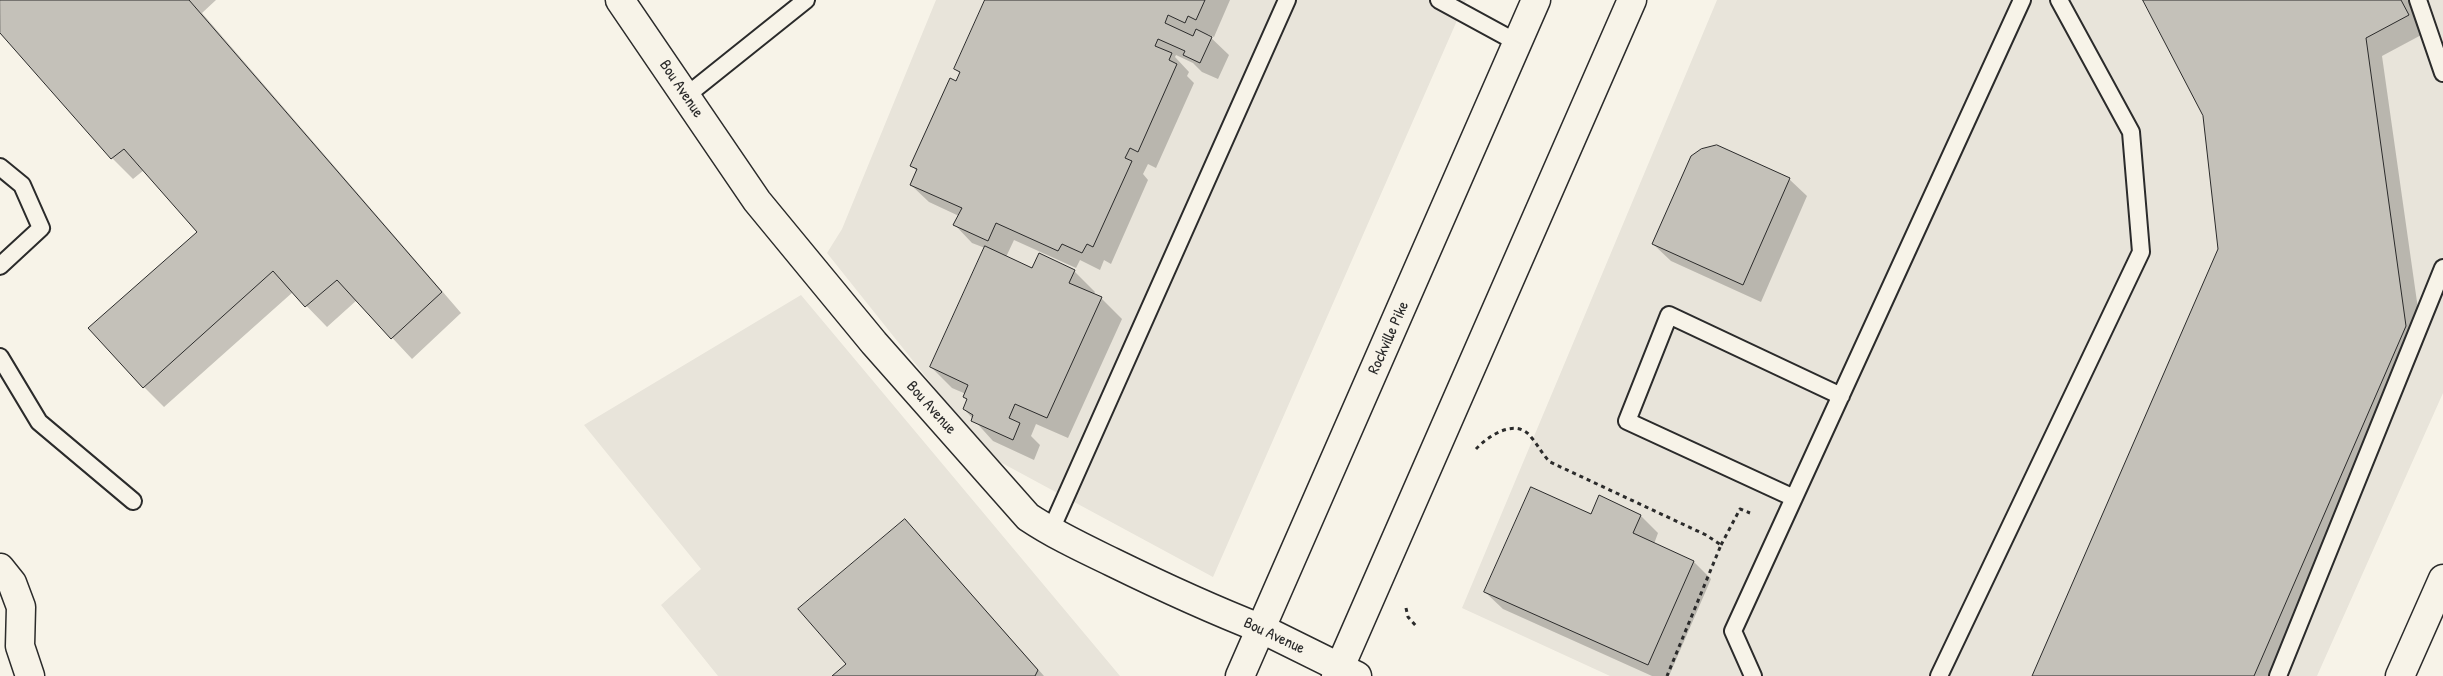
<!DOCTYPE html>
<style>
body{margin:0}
canvas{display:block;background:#f7f3e8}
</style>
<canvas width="2443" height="676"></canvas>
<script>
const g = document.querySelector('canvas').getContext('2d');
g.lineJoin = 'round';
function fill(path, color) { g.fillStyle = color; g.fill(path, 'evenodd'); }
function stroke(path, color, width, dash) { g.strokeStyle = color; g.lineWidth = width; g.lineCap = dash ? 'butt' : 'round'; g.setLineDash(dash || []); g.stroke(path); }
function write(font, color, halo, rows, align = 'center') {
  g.font = font + ' "Patrick Hand",sans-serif'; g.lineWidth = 4; g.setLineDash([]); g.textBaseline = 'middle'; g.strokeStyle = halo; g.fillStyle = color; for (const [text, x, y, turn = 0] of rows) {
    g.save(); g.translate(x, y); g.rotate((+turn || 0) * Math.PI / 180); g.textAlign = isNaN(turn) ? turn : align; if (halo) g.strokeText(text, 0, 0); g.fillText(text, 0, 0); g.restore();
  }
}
fill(new Path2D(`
 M936 0H1466L1213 577 989 456 827 253 842 229Z
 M1717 0H2443V393L2317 676H1610L1462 608Z
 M801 295 1120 676H718L661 605 701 569 584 425Z`), '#e8e4da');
fill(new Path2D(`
 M0 0H216L202 13 461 313 412 359 357 300 327 327 293 292 164 407 144 387 199 232 144 170 133 179 112 158 0 31Z
 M986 0H1230L1214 37 1207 34 1229 55 1218 79 1202 72 1193 63 1176 55 1175 57 1189 72 1187 76 1194 83 1156 168 1148 164 1143 174 1148 180 1111 264 1104 260 1100 270 1080 260 1076 268 1014 240 1006 257 1033 269 1074 271 1095 292 1093 295 1101 298 1122 319 1068 438 1036 424 1031 436 1040 445 1034 460 993 441 964 409 968 400 966 394 952 388 931 367 985 248 972 243 955 225 959 216 929 202 911 185 917 171 912 166 956 83 961 74 955 69Z
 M2144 0H2409L2425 33 2382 56 2423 344 2279 676H2034L2219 249 2204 116Z
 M1789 179 1807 196 1761 302 1671 261 1653 244Z
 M1600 497 1641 516 1658 533 1654 544 1694 562 1711 579 1669 676H1652L1503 609 1485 592 1591 516Z
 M905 520 922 538 1044 676H834L848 664Z`), '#0003');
const building = new Path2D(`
 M0 0H189L442 292 391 339 337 280 305 307 273 271 143 388 88 328 197 232 124 149 111 159 0 33Z
 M985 0H1205L1196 20 1188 16 1185 23 1168 15 1165 23 1193 36 1196 29 1212 37 1200 63 1183 55 1185 51 1158 39 1155 46 1172 53 1169 60 1177 64 1138 152 1130 148 1125 158 1132 161 1093 247 1087 244 1082 253 1062 244 1058 251 996 223 988 241 953 225 962 208 910 185 917 169 910 166 950 78 956 81 960 72 954 69Z
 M2143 0H2401L2409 15 2366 38 2406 326 2254 676H2032L2218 249 2203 116Z
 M1717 145 1790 178 1743 285 1652 244 1691 156 1701 149Z
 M985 246 1032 268 1039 253 1075 270 1069 283 1102 297 1047 418 1015 404 1009 418 1020 423 1013 440 971 421 973 415 963 409 967 399 963 397 968 385 930 367Z
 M1531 487 1591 514 1599 495 1641 515 1633 533 1694 561 1648 665 1484 592Z
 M905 519 1038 670 1035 676H832L846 664 798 609Z`);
fill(building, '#c4c1b9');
stroke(building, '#2b2b2b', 1);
const service = new Path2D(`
 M1439 0 1518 43
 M2418 0 2443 73
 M686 96 806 0
 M0 167 22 185 41 228 0 266
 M0 357 39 422 133 501
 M1794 498 1627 421 1669 315 1841 396
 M1050 532 1287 0
 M1753 676 1733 631 2022 0
 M1939 676 2141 252 2131 132 2059 0
 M2278 676 2443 268`);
const minor = new Path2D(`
 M620 0 757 201 874 343 1028 517C1055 535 1083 548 1112 562 1161 586 1211 609 1262 629
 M0 568 12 583 21 607 20 646 30 676`);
const tertiary = new Path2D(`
 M1262 629 1357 676
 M2400 676 2443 579`);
const primary = new Path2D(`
 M1240 676 1536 0
 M1336 676 1632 0`);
stroke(service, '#2b2b2b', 20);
stroke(minor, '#2b2b2b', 31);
stroke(tertiary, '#2b2b2b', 31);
stroke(primary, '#2b2b2b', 31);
stroke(new Path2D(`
 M1476 449C1488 436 1516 417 1531 437 1538 445 1542 454 1550 462L1706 535 1721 545 1667 676
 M1721 545 1740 509 1750 513
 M1406 608 1408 617 1416 626`), '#2b2b2b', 3, [4, 4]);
stroke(service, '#f7f3e8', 16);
stroke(minor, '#f7f3e8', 28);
stroke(tertiary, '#f7f3e8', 28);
stroke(primary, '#f7f3e8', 28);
write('16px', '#2b2b2b', '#f7f3e8', [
 ["Bou Avenue",681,89,56],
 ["Rockville Pike",1389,338,-66],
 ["Bou Avenue",931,408,48],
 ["Bou Avenue",1274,636,25]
]);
</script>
